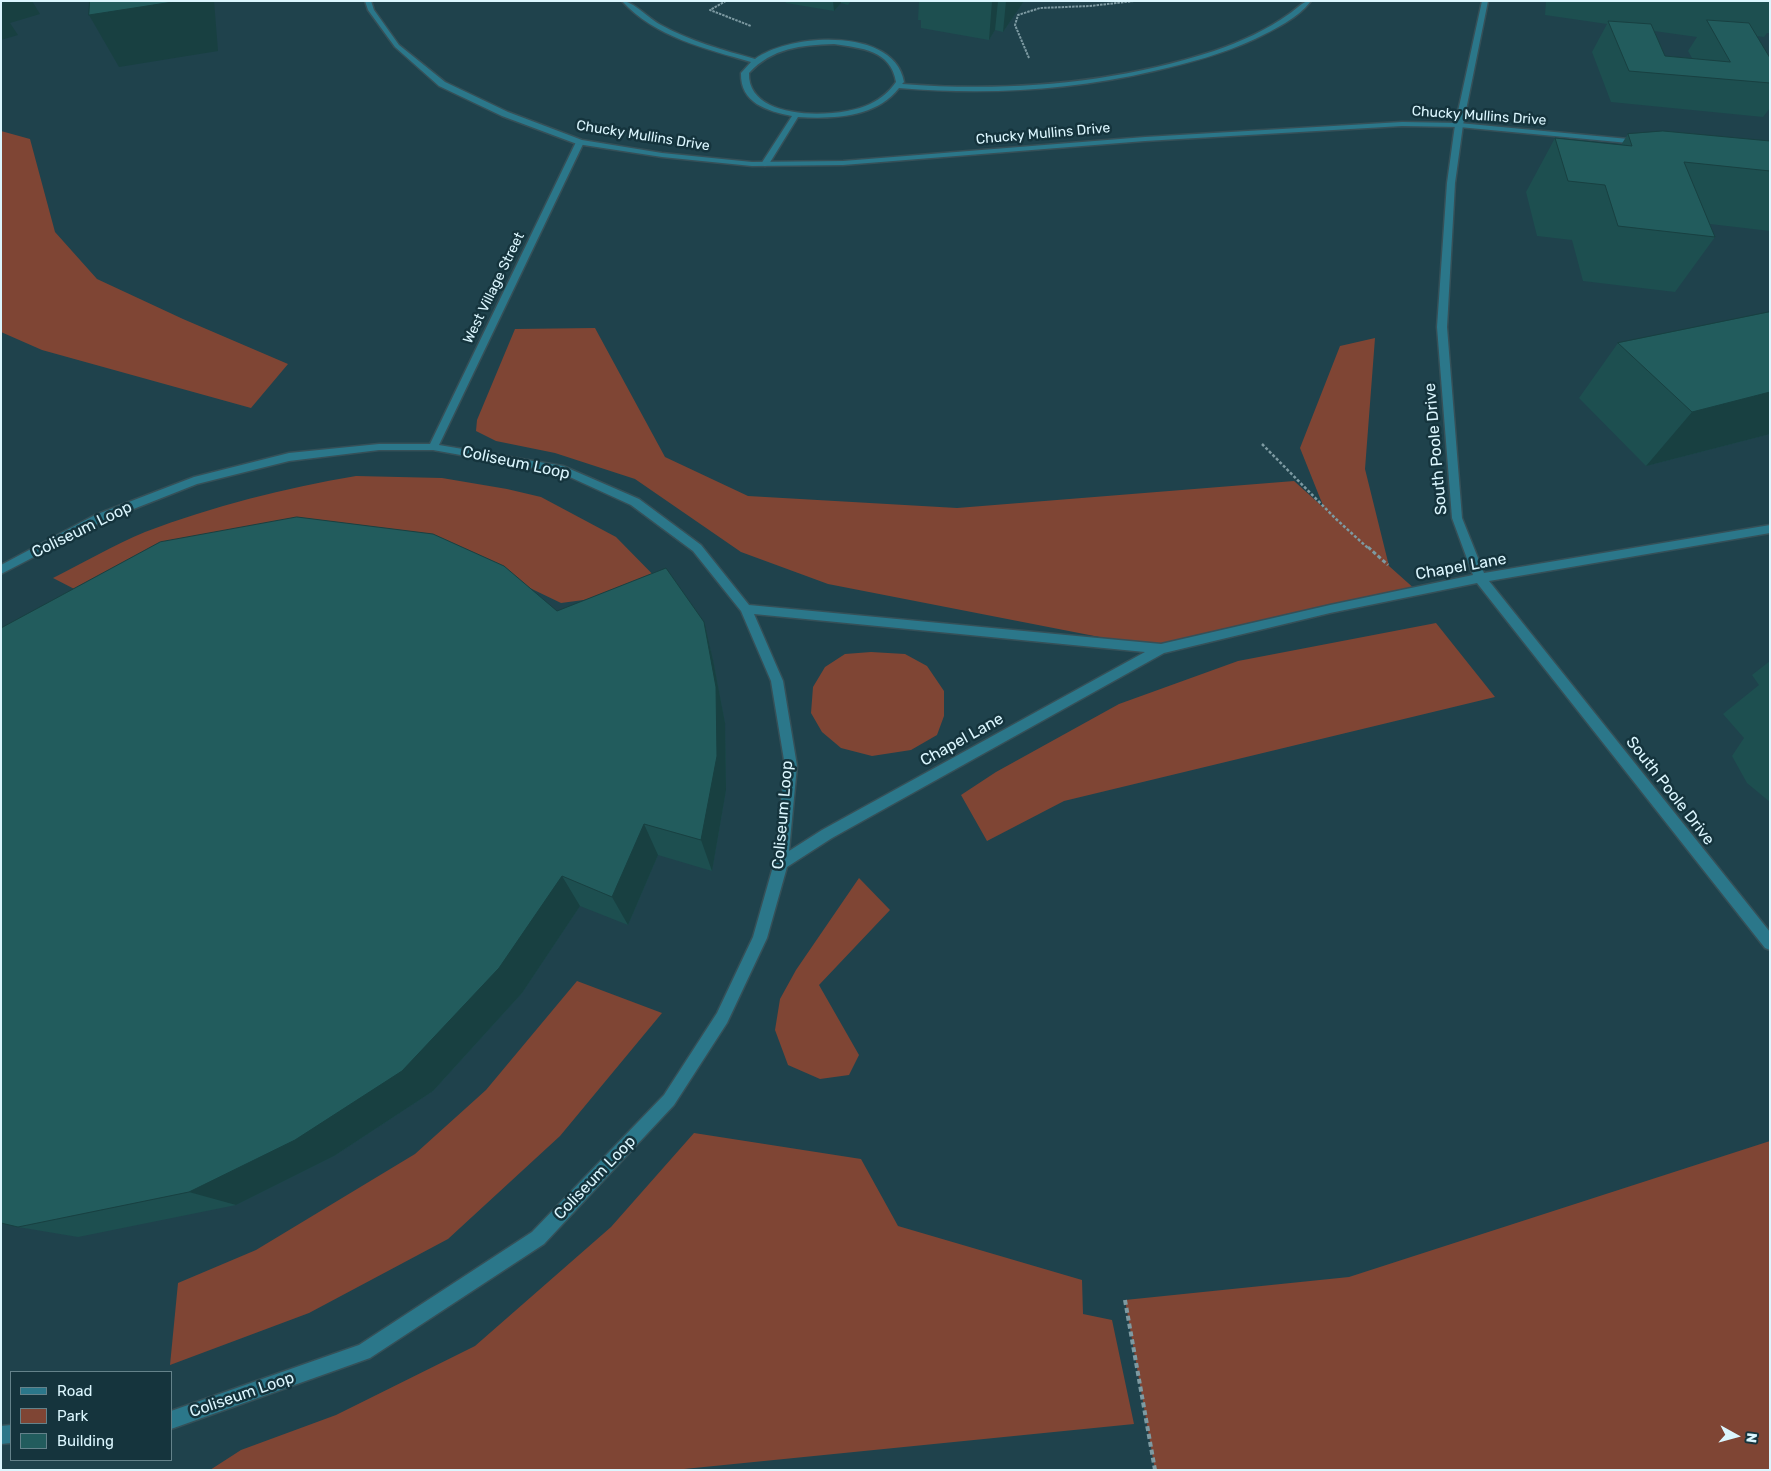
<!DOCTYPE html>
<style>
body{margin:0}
#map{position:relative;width:1771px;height:1471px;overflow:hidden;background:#15343d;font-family:Rubik,sans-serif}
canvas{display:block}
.frame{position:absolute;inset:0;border:2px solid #dbf6fe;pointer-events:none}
.legend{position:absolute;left:10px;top:1371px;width:162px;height:90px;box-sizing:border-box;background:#15343d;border:1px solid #64828a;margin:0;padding:6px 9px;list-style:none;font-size:15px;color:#dbf6fe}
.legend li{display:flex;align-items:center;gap:10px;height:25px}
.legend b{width:25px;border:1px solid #64828a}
.north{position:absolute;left:1711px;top:1411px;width:50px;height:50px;-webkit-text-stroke:4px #15343d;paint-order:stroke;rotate:97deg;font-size:14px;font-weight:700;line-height:20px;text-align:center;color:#dbf6fe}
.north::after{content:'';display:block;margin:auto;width:18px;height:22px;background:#dbf6fe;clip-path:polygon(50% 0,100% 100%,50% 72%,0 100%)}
</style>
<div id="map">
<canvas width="1771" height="1471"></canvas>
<div class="frame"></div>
<ul class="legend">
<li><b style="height:6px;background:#2b778a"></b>Road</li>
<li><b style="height:14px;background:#7f4534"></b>Park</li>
<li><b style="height:14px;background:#225c5d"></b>Building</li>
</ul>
<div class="north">N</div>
</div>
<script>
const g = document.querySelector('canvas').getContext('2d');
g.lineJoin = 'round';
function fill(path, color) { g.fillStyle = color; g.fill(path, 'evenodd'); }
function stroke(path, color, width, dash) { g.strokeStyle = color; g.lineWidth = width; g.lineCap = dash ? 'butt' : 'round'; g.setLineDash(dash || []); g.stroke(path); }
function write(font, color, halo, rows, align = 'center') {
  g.font = font + ' Rubik,sans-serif'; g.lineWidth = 5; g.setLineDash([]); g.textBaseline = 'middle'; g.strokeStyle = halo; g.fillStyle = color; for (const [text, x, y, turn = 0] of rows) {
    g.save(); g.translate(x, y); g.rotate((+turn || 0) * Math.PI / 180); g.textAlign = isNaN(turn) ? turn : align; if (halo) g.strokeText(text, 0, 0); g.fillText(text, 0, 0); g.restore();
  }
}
fill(new Path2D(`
 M1 1H1770V1470H1ZM11 1372H171V1460H11Z`), '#1f424c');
fill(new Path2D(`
 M1 131 30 139 55 232 97 279 183 319 288 364 251 408 42 350 1 332Z
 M595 328 665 457 748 496 957 508 1294 481 1324 508 1300 448 1340 346 1375 338 1365 469 1389 566 1417 591 1161 649 828 584 741 552 635 479 555 453 496 441 476 431 477 420 515 329Z
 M356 476 442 478 507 489 541 497 616 537 667 589 561 603 484 566 117 611 53 578C83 563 114 545 145 532 214 506 284 488 356 476Z
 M1436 623 1495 697 1064 801 987 841 961 795 996 772 1119 704 1238 661Z
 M871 652 905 654 927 666 944 691V716L937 735 911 750 872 756 841 748 822 732 811 713 813 687 825 667 845 654Z
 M859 878 890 910 819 985 859 1055 849 1075 820 1079 788 1065 775 1030 780 999 796 970Z
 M577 981 662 1013 560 1136 448 1239 309 1313 170 1365 178 1283 256 1250 415 1154 486 1090Z
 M694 1133 861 1159 898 1226 1082 1280 1083 1314 1112 1320 1134 1424 674 1470H210L241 1450 336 1415 475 1346 611 1227Z
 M1770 1141V1470H1155L1125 1300 1349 1277Z`), '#7f4534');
const lane = new Path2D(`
 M622 1C633 1 649 19 661 25 690 41 723 50 755 59 790 33 895 27 904 82L902 84C1008 92 1113 84 1214 51 1240 42 1267 30 1289 14 1297 9 1302 1 1311 1 1297 19 1275 29 1255 39 1223 54 1189 63 1154 71 1069 91 986 95 899 88 876 118 832 119 798 117L769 164 765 166 761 164 792 116C767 111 740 103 741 73L751 62C706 49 655 37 622 1ZM834 44C861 48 891 50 896 82 889 92 882 98 870 104 840 119 747 122 749 73 772 48 801 45 834 44Z`);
const street = new Path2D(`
 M1482 1H1488L1463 125 1455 183 1447 327 1462 518 1484 573 1770 525V533L1489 581 1770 932V950L1765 948 1477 583 1330 613 1164 653 832 838 787 867 767 938 727 1023 674 1105 544 1244 370 1358 171 1429V1411L359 1345 532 1232 664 1095 717 1013 753 937 774 863 785 766 771 681 741 611 693 551 631 505 561 473 433 450H379L289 461 197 484 103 521 1 574V565L95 515 194 477 289 453 379 444H430L576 142 580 140 584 142 439 445 563 466 639 499 701 545 749 605 1161 644 1330 605 1473 575 1452 518 1437 327 1447 183 1455 125ZM754 614 1145 652 822 830 789 851 797 766 783 681Z
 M11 1425V1443L1 1444V1426Z`);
const secondary = new Path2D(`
 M365 1H371L374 10 399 45 445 82 508 112 582 140 662 153 752 162 843 161 1145 137 1402 122 1459 123 1639 140 1643 142 1639 144 1459 127 1402 126 1145 141 843 165 752 166 662 157 577 144 502 116 439 86 395 47 368 10Z`);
stroke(lane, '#355058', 3);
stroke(street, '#355058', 3);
stroke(secondary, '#355058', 3);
stroke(new Path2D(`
 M726 1 710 10 751 26
 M1029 58 1015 25 1018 15 1040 8 1090 6 1134 1`), '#7d9aa2', 2, [2.5, 1]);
stroke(new Path2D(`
 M1262 444 1336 519 1369 549`), '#7d9aa2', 2.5, [3, 2]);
stroke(new Path2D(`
 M1368 547 1388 565`), '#7d9aa2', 3, [4, 2.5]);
stroke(new Path2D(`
 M1125 1300 1155 1470`), '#7d9aa2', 4, [5, 3]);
fill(lane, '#2b778a');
fill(street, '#2b778a');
fill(secondary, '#2b778a');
fill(new Path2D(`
 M785 1H851L848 5 841 3 834 11 786 3Z
 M919 1H1024L1003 32 995 30 989 40 921 28V20H918Z
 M1546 1H1770V33H1767L1764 37 1757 36 1770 58V108L1763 117 1611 102 1592 52 1607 24 1545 15ZM1654 31 1697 37 1688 51 1692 58 1665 56Z
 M1628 134 1770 141V231L1710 224 1715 237 1675 292 1583 281 1572 240 1537 236 1526 192 1555 138 1621 145Z
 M1770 312V434L1646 466 1579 398 1618 343Z
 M557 611 704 622 713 660 725 723 726 790 712 871 658 855 628 925 580 906 522 993 433 1091 334 1156 236 1205 78 1237 18 1227Z
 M1770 661V802L1747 783 1732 756 1744 738 1723 714 1759 685 1752 675Z`), '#1d4f50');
fill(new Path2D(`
 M1 1H32L40 14 10 23 18 35 1 40Z
 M179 1H214L218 51 119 67 89 15Z
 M833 1H841V3L834 11Z
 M992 1H998L995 30 989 40Z
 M1006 1H1024L1003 32Z
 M1770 392V434L1646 466 1692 412Z
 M704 622 713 660 725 723 726 790 712 871 701 840Z
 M644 824 658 855 628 925 612 897Z
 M562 876 580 906 522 993 433 1091 334 1156 236 1205 189 1192Z`), '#184041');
const building = new Path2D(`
 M90 1H179L89 15Z
 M1707 20 1749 23 1770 58V83L1629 71 1608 21 1651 24 1665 56 1730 62Z
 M1663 131 1770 141V171L1684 162 1715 237 1618 226 1605 185 1568 181 1555 138 1632 146 1628 134Z
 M1770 312V392L1692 412 1618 343Z
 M297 517 433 534 504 566 557 611 666 568 704 622 716 687 717 756 701 840 644 824 612 897 562 876 499 968 402 1071 295 1140 189 1192 18 1227 1 1223V628L160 542Z`);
fill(building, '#225c5d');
stroke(building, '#184041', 1);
write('14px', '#dbf6fe', '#15343d', [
 ["Chucky Mullins Drive",1479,116,4],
 ["Chucky Mullins Drive",1043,134,-5],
 ["Chucky Mullins Drive",643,136,9],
 ["West Village Street",494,288,-64]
]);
write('16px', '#dbf6fe', '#15343d', [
 ["South Poole Drive",1436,449,-95],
 ["Coliseum Loop",516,463,12],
 ["Coliseum Loop",82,530,-26],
 ["Chapel Lane",1461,567,-10],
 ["Chapel Lane",962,740,-29],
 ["South Poole Drive",1670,791,52],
 ["Coliseum Loop",783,815,-85],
 ["Coliseum Loop",595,1178,-46],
 ["Coliseum Loop",242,1395,-19]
]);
</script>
